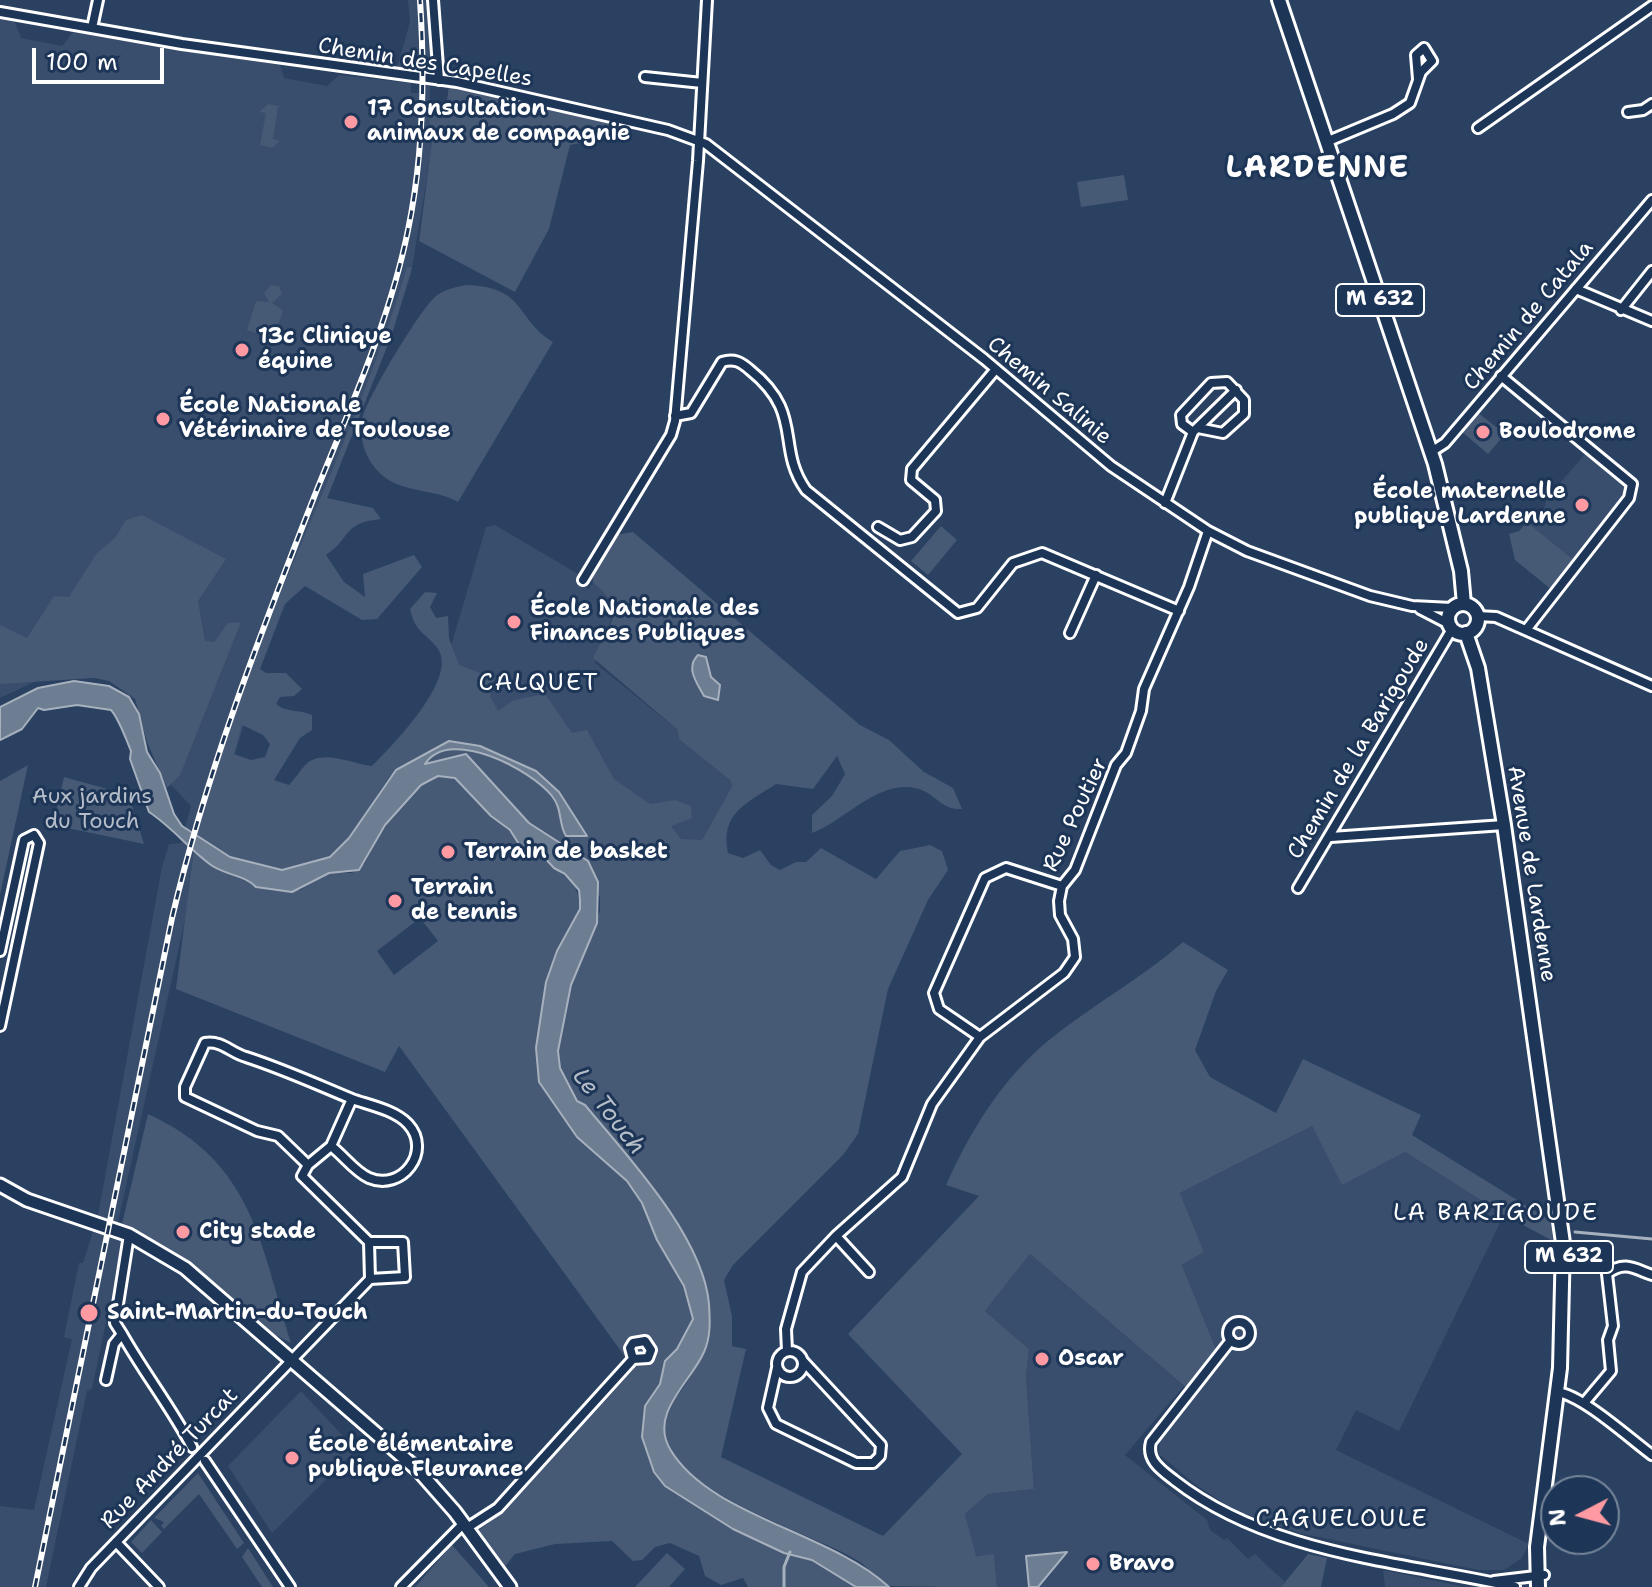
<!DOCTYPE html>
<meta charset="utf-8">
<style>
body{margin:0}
#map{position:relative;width:1652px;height:1587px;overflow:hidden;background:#2a4161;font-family:"Shantell Sans",sans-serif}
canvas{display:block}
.north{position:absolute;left:1540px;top:1475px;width:80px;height:80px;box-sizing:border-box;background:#1d3557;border:2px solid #77869a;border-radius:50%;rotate:264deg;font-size:22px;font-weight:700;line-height:32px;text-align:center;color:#fff}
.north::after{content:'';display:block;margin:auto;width:28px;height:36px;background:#ff9aa2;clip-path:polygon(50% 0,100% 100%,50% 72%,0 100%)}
.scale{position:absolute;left:32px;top:48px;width:132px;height:36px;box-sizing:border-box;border:4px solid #fff;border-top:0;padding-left:10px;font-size:24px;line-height:28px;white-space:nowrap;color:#fff;-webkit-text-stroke:6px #1d3557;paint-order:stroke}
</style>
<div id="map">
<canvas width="1652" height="1587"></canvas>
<div class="north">N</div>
<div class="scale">100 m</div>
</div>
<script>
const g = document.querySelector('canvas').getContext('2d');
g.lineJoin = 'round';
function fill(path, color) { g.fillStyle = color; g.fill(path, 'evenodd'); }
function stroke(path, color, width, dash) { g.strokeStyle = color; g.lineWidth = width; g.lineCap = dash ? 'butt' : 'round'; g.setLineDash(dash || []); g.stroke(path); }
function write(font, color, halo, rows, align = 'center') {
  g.font = font + ' "Shantell Sans",sans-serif'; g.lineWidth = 6; g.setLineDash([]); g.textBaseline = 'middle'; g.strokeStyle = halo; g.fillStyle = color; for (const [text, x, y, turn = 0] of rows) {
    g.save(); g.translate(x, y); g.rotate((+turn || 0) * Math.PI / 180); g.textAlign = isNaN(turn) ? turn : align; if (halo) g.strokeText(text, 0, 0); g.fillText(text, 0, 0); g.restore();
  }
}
fill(new Path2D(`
 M408 0H429L434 60 429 66 430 73H425V84H430V125L434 126 432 148 411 274 392 334 260 669 230 771 202 817 194 849 187 911 118 1222 122 1224 124 1238 114 1308 108 1313 92 1389 87 1391 46 1587H0V1506L34 1510 72 1339 64 1337 79 1263H83L98 1215 162 867 169 844 181 843 191 806 171 785 175 697 71 665 0 698V18L14 20 21 38 62 46 73 32 280 65 284 78 327 86 339 75 411 83V93H419L421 71 397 68 410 22Z
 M1586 453 1628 489 1626 497 1575 561 1527 522 1544 508 1547 498Z
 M495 525 578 574 577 581 588 589 593 583 612 598 615 610 595 663 678 730 730 780 732 786 697 849 429 721 486 527Z
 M1312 1126 1342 1184 1405 1152 1504 1215 1399 1431 1356 1410 1336 1450 1529 1544 1521 1559 1504 1570H1478L1299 1533 1236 1511 1196 1485 1159 1454 1160 1438 1222 1364 1182 1265 1204 1252 1180 1193Z
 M1030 1254 1184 1386 1125 1455 1207 1520 1210 1530 1224 1540 1227 1538 1248 1559 1255 1554 1285 1582 1281 1587H997L994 1555 975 1556 965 1514 988 1494 1034 1489 1026 1377 1029 1349 985 1311Z
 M301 1391 356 1450 272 1533 228 1466Z
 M1383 1570 1446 1583 1464 1587H1385Z`), '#394e6c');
fill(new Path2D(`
 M449 86 626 126 624 135 570 145 549 229 515 292 419 241 434 127 430 126V106L446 107Z
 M268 104 284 107H278L273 139 280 141 272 148 260 145 266 113 259 112Z
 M1124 175 1128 200 1081 207 1077 182Z
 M407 267H412L392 334 327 498 373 508 381 519C341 523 352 538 326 555L344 582 365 597 363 574 414 555 422 567 377 619 362 620 305 586 284 605 260 669 266 673H286L302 689 294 696 280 697 276 704C286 713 299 709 312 715V730L300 738 274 780 289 785C296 778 303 765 310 761 329 751 352 764 372 766 392 746 458 679 438 649 426 632 416 635 410 609L425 592 437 593 430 607 436 618 448 616 449 638 459 665 494 678 490 696 498 711 514 700 545 694 572 733 587 730 614 779 650 804 675 800 691 806 692 818 671 826 681 839 702 840 732 786 730 780 679 739 678 730 593 658C610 623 629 611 593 583L592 574 616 535 633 532 860 725 889 740 924 772 953 788 962 809C941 810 937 795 919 789 880 777 845 821 812 833V815L832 796 845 774 837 756 813 789 776 784C746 804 720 813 728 853L743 858 760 850 771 865 780 870 796 862H806L821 848 876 879 900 851 930 845 942 851 948 870 928 900 888 989 858 1134 843 1155 733 1265 724 1280 732 1316V1346L746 1349 721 1457 883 1536 962 1454 848 1334 979 1196 946 1185C971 1130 1001 1080 1049 1040 1092 1005 1141 979 1183 942L1228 970 1216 991 1195 1050 1210 1077 1276 1113 1303 1059 1421 1115 1412 1135 1551 1221 1553 1241 1504 1215 1405 1152 1342 1185 1312 1126 1180 1193 1204 1252 1182 1265 1222 1364 1190 1391 1030 1254 985 1311 1029 1349 1026 1377 1034 1489 988 1494 965 1514 976 1556 994 1554 997 1587C977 1587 900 1587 888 1586 877 1581 869 1569 860 1562 813 1532 670 1494 665 1431 663 1411 673 1402 683 1388 706 1355 715 1324 706 1285 690 1218 625 1159 585 1105L577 1101 560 1068 558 1045 571 985 600 911V898L588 861 529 823 466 754 425 764C450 722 567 779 562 824L570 809 567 803 531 768 480 746 449 741 390 776 349 838 330 857 279 870 230 857 197 836C245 639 350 460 407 267ZM242 725 263 735 270 744 265 757 251 760 234 754Z
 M271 285 279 286 282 294 272 303 283 310 274 339 247 330 256 301 269 302 264 293Z
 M466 285C527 287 515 319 553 342L458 502C430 486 394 496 372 464 362 450 359 432 363 416 369 395 420 309 437 295 446 289 456 287 466 285Z
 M1477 412 1505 434 1488 454 1461 431Z
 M142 515 226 559 198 601 205 641 214 642 228 623 241 622 180 775 167 788 147 742 135 699 109 681 94 678 0 684V625L27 638 54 596 69 597 97 553 115 538 126 520Z
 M1527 522 1575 561 1552 590 1515 560 1509 534 1519 531Z
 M941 526 957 540 928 575 911 561Z
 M28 765 0 895V781Z
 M438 776 455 777 491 816 554 868 573 882 580 900V909L557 951 546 982 536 1048 546 1093 577 1137 627 1181 642 1203 657 1240 684 1286 693 1320 677 1349 665 1361 660 1384 645 1406 642 1437 654 1472 665 1487 733 1529 784 1553 812 1560 856 1587H748L743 1578 721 1585 705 1576 699 1556 670 1543 655 1547 642 1560 633 1561 612 1541 555 1544 515 1554 502 1570 476 1532 504 1512 634 1369 399 1046 385 1072 176 989 194 849 211 865 258 887 300 890 329 873H352L365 863 385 825 421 785ZM420 918 438 941 394 975 377 951Z
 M64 777 129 795 144 844 53 825Z
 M148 1114C253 1162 260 1243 291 1343L275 1335C225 1294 182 1251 122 1224Z
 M198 1473 244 1543 237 1549 199 1494 164 1529 161 1526 164 1522 154 1518Z
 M151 1520 162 1532 142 1553 131 1542Z
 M452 1545 489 1587H415Z
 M248 1548 273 1587H262L242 1557Z
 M667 1553 685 1569 669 1587H635Z
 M1308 1554 1327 1558 1321 1587H1281Z`), '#465975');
const water = new Path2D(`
 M698 655 706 657 711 677 720 685 718 700 704 696C697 683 685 668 698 655Z
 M74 681 109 686 129 697 139 714 147 752 160 773 174 814 182 826 230 857 282 870 330 857 349 838 396 770 449 741 480 746 536 771 559 792 587 836H566C558 823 563 810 552 796 531 770 450 726 425 764L466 754 529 823 588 861 598 882 597 923 571 985 558 1051 560 1068 577 1101 585 1105C627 1156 703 1236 709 1304 710 1319 711 1337 704 1352 691 1382 649 1413 670 1449 709 1516 830 1532 889 1587H856L812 1560 784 1553 733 1529 665 1486 654 1472 642 1437 645 1406 660 1384 665 1361 677 1349 693 1319 684 1286 657 1240 642 1203 627 1181 577 1137 539 1082 536 1048 546 982 557 951 580 909V900L579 890 565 874 554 868 541 854 522 849 510 830 491 816 455 778 438 776 421 785 385 825 359 870 329 873 292 892 256 887C245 875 225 875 211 865 189 849 172 827 149 812L130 759 131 751C126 739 119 719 111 710L77 705 44 710 38 708 22 729 0 740V707L38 688Z
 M1067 1552 1038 1587H1029L1026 1556Z`);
fill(water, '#6d7d92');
stroke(water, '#a7b1be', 2);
stroke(new Path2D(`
 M1575 1232 1652 1239
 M784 1587V1567L790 1552`), '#a7b1be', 3);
const street = new Path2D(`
 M433 0 439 80
 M0 12 182 44 457 82 668 130 706 144 984 359 1111 466 1208 531 1247 551 1370 596 1412 606 1452 608
 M92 28 98 0
 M645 77 702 83
 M1628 112 1643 110 1652 104
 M1478 128 1652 6
 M1326 142 1393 114 1410 103 1421 72 1432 61 1424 48 1416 55 1418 79
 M1576 289 1652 321
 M1621 310 1652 271
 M1501 376 1632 484 1629 498 1526 630
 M675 416 691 413 722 362C734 358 741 362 750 370 805 414 775 446 806 490L958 613 977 608 1013 563 1042 553 1179 611
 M1193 432 1182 424 1181 415 1211 383 1227 382 1244 400V414L1223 433 1198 428
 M1431 452 1445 443 1652 200
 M1165 503 1193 432 1236 390
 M878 527 900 540 912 537 936 511 935 500 911 480 912 469 996 369
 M583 580 671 435 675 421 698 161 707 0
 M1420 609 1449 624
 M1477 616 1496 617 1652 686
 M1070 633 1096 575
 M1331 837 1504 825
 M1298 888 1452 629
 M0 951 24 840 34 835 39 843 0 1026
 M980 1037 939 1009 934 993 985 878 1006 868 1062 886
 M331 1146C344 1156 355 1172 369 1178 402 1192 433 1151 408 1124 395 1110 369 1105 352 1099
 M308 1165 278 1136 257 1131 185 1097V1087L205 1043C222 1040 231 1053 246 1057 283 1069 316 1084 352 1099L331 1146 308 1165 302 1176 369 1242
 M836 1236 869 1272
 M1228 1333a11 11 0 1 1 22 0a11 11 0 1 1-22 0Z
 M122 1334C144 1373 171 1407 192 1447
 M1231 1340 1151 1442C1146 1460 1161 1470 1174 1480 1270 1555 1400 1561 1515 1587
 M777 1364a13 13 0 1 1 26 0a13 13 0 1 1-26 0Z
 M787 1351 786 1329 802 1272 836 1236 902 1177 932 1104 980 1037 1064 973 1075 957 1073 939 1060 915 1059 901 1062 886 1075 870 1116 765 1126 753 1141 711 1144 689 1189 587 1208 531
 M777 1368 768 1408 776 1424 856 1463H873L880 1456 881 1445 803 1361
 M106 1380 114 1344 122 1334 115 1323 129 1235
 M1557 1392C1582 1395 1629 1438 1652 1455
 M1584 1403 1611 1371 1608 1340 1613 1326 1607 1274C1624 1260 1635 1269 1652 1275
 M205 1461 290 1587
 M467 1528 498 1508 633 1359 648 1358 651 1350 645 1341 633 1343 630 1348 633 1359
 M116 1542 159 1587
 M1494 1581 1544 1575
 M79 1587 91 1568 370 1279 405 1277 403 1242H369L370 1279
 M401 1587 464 1523`);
const secondary = new Path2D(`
 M0 1185 27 1200 129 1235 185 1268 418 1470 455 1512 510 1587`);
const primary = new Path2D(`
 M1279 0 1435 464 1461 571 1464 604
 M1448 619a15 15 0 1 1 30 0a15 15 0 1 1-30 0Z
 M1466 633 1478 668 1504 825 1563 1243 1560 1368 1537 1547 1538 1587`);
stroke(street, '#fff', 14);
stroke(secondary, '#fff', 17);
stroke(primary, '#fff', 18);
stroke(street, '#1d3557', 8);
stroke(secondary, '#1d3557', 11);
stroke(primary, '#1d3557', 12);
const rail = new Path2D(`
 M35 1587 172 918C207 769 262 630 318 487 352 403 390 319 408 230 424 153 425 77 420 0`);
stroke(rail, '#fff', 6);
stroke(rail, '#1d3557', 3, [9]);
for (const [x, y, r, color] of [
 [351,122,8,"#ff9aa2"],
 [242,350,8,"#ff9aa2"],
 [163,419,8,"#ff9aa2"],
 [1483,432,8,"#ff9aa2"],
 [1582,505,8,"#ff9aa2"],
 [514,622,8,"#ff9aa2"],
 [448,852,8,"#ff9aa2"],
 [395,901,8,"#ff9aa2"],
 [183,1232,8,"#ff9aa2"],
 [89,1313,10,"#ff9aa2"],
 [1042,1359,8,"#ff9aa2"],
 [292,1458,8,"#ff9aa2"],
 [1093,1564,8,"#ff9aa2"]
]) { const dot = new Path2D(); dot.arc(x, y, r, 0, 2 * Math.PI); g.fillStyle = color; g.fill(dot); stroke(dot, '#1d3557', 3); }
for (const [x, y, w] of [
 [1380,300,88],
 [1569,1257,88]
]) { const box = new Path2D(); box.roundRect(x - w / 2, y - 16, w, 32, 6); g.fillStyle = '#1d3557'; g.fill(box); stroke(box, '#fff', 2); }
write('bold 20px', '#fff', null, [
 ["M 632",1380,300],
 ["M 632",1569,1257]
]);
write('22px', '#fff', '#1d3557', [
 ["Chemin des Capelles",425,63,9],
 ["Chemin de Catala",1529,316,-50],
 ["Chemin Salinie",1049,391,40],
 ["Chemin de la Barigoude",1359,749,-59],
 ["Rue Poutier",1076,815,-65],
 ["Avenue de Lardenne",1531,874,81],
 ["Rue André Turcat",170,1459,-46]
]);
write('bold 22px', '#fff', '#1d3557', [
 ["17 Consultation",367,109],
 ["animaux de compagnie",367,134],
 ["13c Clinique",258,337],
 ["équine",258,362],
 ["École Nationale",179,406],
 ["Vétérinaire de Toulouse",179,431],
 ["Boulodrome",1499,432],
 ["École maternelle",1566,492,"right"],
 ["publique Lardenne",1566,517,"right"],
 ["École Nationale des",530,609],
 ["Finances Publiques",530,634],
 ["Terrain de basket",464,852],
 ["Terrain",411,888],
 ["de tennis",411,913],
 ["City stade",199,1232],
 ["Saint-Martin-du-Touch",107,1313],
 ["Oscar",1058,1359],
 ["École élémentaire",308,1445],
 ["publique Fleurance",308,1470],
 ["Bravo",1109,1564]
], 'left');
write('22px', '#b5bdc8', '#1d3557', [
 ["Aux jardins",92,797],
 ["du Touch",92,822]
]);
g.letterSpacing = '2px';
write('24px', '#fff', '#1d3557', [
 ["CALQUET",539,684],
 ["LA BARIGOUDE",1496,1214],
 ["CAGUELOULE",1342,1520]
]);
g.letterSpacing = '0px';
write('italic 24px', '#b6bec8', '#1d3557', [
 ["Le Touch",608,1112,52]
]);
g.letterSpacing = '2px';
write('bold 30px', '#fff', '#1d3557', [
 ["LARDENNE",1318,169]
]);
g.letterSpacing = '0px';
</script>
